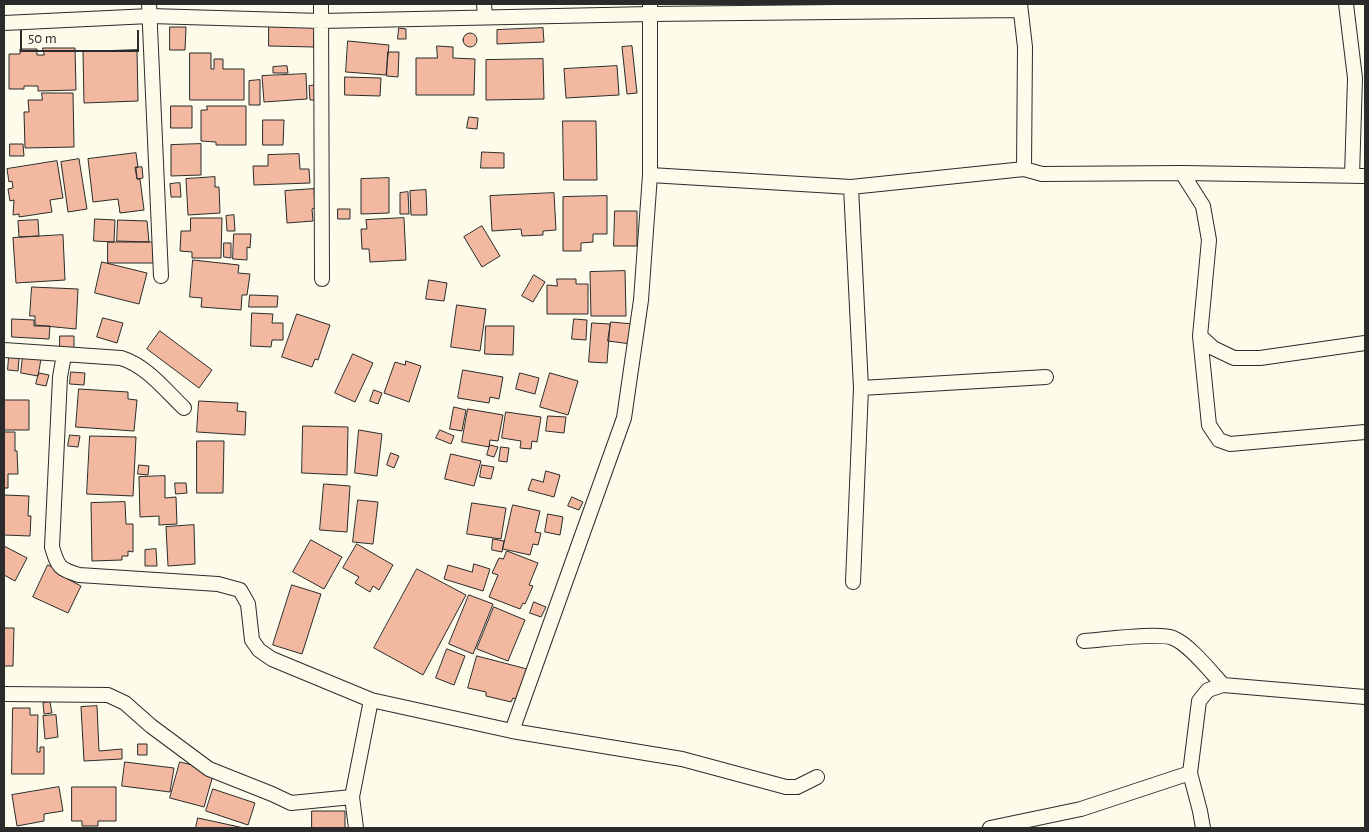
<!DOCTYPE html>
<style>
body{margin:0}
#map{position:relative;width:1369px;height:832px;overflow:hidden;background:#fdfbea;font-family:"Alegreya Sans",sans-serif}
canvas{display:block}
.frame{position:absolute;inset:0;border:5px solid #2b2b2b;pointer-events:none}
.scale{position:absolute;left:20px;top:30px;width:119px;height:22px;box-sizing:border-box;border:2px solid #2b2b2b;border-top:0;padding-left:6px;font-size:15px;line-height:18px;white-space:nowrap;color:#2b2b2b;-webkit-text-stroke:4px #fdfbea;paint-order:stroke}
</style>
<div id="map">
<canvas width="1369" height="832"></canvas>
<div class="frame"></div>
<div class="scale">50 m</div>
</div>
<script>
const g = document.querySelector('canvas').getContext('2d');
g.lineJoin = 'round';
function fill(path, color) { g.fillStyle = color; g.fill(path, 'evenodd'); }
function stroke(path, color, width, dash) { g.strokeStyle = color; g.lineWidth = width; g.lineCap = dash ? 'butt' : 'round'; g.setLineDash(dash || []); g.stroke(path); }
const building = new Path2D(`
 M269 24 315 25 314 47 269 46Z
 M170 27H186L185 50H170Z
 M399 28 406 29V39H398Z
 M543 28 544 42 497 44V30Z
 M463 40a7 7 0 1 1 14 0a7 7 0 1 1-14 0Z
 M348 41 389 45 386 75 346 72Z
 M437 46 453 47V58L475 59 474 95H416V58H437Z
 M632 46 637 93 627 94 622 47Z
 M43 48H75L76 90 38 91V86H24V89H9V54H20V49H37V55H44Z
 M137 50 138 101 84 103 83 52Z
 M388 52H399L398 77 387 76Z
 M190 53H211V69H214V59H223V69H244V100H190Z
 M543 59 544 99 486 100V60Z
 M287 66 288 73H273V67Z
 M617 66 619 95 566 98 564 69Z
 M306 74 307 99 264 102 262 76Z
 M345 77 381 78 380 96 345 95Z
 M260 80V105H249V81Z
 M318 85V100H310L309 86Z
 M42 93H73L74 147 25 148 24 112H29L28 100H42Z
 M171 106H192V128H171Z
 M207 106H246V145H216V142L201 141V110H207Z
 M469 117 478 118 477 129 467 128Z
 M263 120H284L283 145H263Z
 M563 121H596L597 180H564Z
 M10 144H23L24 156H10Z
 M201 144V175L171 176V145Z
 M482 152 504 153V168H481Z
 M136 153 138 167H135L137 179H140L144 210 120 213 118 199 93 202 88 159Z
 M299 154 300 169H309L310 183 254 185 253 166H268V155Z
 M79 159 87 209 68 212 61 162Z
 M57 161 63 198 50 200 52 212 19 217V214L13 215 14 200 10 201 8 189 13 188 12 181 9 182 7 169Z
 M142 167 143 178 137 179 136 168Z
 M215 177V187H219L220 213 188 215 186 179Z
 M389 178V213L361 214V179Z
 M180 183 181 197H171L170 184Z
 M314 189 315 208 312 209 313 221 287 223 285 191Z
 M426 190 427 215H411L410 191Z
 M408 192 409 214H400V193Z
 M554 193 556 230 543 231V235L522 236 521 229 492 231 490 196Z
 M607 196V234H593V242L581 243V251H563V197Z
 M338 209H350V219H338Z
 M615 211H637V246H614Z
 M234 215 235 231H227L226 216Z
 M191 218H222L221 258H192V252L180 251 181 231H190Z
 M404 218 406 260 370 262 369 249H362L361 229H367L366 220Z
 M95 219 115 220 114 242 94 241Z
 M38 220 39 236 19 237 18 221Z
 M118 220 147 221 149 242 117 241Z
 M482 226 500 256 482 267 464 237Z
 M234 234H251L250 248 247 247V260L233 259Z
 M63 235 65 280 16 283 13 238Z
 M108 242H156L155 263H108Z
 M224 243H231V258L224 257Z
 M193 260 239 265 238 273 250 274 247 295H242L241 310 201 307 202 298 190 297Z
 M102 262 147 273 139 304 95 293Z
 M625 271 626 316H591L590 272Z
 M534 275 545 282 533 302 522 296Z
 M557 279H576V284H588V314H547V285L557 286Z
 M429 280 447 283 444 301 426 299Z
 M32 287 78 289 76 329 35 325V316H30Z
 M250 295 278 296 277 307H249Z
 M457 305 486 309 480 351 451 347Z
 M252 313 273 314 272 323H283V340H272L271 347 251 346Z
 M297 314 330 325 318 360 315 359 312 367 282 357Z
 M103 318 123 323 117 343 97 337Z
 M12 319 34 320V326H50L49 339 12 337Z
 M574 319 587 320 586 340 572 339Z
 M611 322 633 324 631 344 608 341Z
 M592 323 610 324 607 363 589 362Z
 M486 326H514L513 355 485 354Z
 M160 331 212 370 199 388 147 349Z
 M60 336H74V348H60Z
 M353 354 373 363 355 402 335 393Z
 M23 356 41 359 38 376 21 373Z
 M9 357 19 358 18 371 8 370Z
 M406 361 421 366 409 402 384 393 395 362 405 365Z
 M463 370 503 377 499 399 490 397 489 403 458 398Z
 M71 372 85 373 84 385 70 384Z
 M39 373 49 375 46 386 36 384Z
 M520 373 539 378 535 394 516 389Z
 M550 373 578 381 568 415 540 407Z
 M79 389 128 392V399L137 400 134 431 76 427Z
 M374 390 382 393 378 404 370 401Z
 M4 400H29V430H4Z
 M199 401 238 403 237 411 246 412 245 435 197 432Z
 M454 407 466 410 462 431 450 429Z
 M468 409 503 415 498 441 490 440 489 447 462 442Z
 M506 412 541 417 537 442 532 441 531 449 520 448 521 441 502 438Z
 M548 416 566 417 564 433 546 431Z
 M303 426 348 427 347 475 302 473Z
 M359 430 382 434 377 476 355 473Z
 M440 430 454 436 451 444 436 438Z
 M4 432H15V451H17L18 474H8V488H4Z
 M70 435 80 436 78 447 68 446Z
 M90 436 136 437 133 496 87 494Z
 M197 441H224L223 493H197Z
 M490 445 498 447 494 457 487 455Z
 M501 447 509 448 507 462 499 461Z
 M391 453 399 456 394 468 387 465Z
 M451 454 481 461 474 486 445 479Z
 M139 465 149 466 148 475 138 474Z
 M482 465 494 467 491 479 480 477Z
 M546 471 560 475 554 497 528 490 532 479 543 482Z
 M165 476V498L176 497 177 524 159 525V516L140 517 139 477Z
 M175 483H186L187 493 176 494Z
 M324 484 350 486 347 532 320 530Z
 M4 495 29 496 28 516H31L30 536 4 535Z
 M572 497 583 502 579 510 568 506Z
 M358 500 378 502 373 544 353 542Z
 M125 502 126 524H133V552L128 551V556H122V560L92 561 91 503Z
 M472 503 506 508 501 539 467 534Z
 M513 505 540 511 535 532 541 533 538 545 533 544 530 555 503 549Z
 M548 514 563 517 560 535 545 532Z
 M194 525 195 564 168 566 166 527Z
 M493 539 504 541 502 552 492 550Z
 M311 540 342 557 324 589 293 572Z
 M357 544 393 565 379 590 373 586 370 592 355 583 359 577 343 568Z
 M4 546 27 558 15 581 4 575Z
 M156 549 157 566H145V550Z
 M507 551 538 563 529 585 533 586 525 604 523 603 520 609 489 597 498 575 492 573 499 558 503 559Z
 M474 564 490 569 483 591 444 579 448 565 472 572Z
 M48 565 60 571 58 574 81 586 68 613 33 597Z
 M417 569 466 595 423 675 374 648Z
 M292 585 321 594 302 654 273 645Z
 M469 595 493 604 473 654 449 644Z
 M534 602 546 607 541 617 530 613Z
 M494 607 525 620 508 661 477 649Z
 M4 628H14L13 666H4V670Z
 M447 649 465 656 454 685 436 678Z
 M477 656 531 670 522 701 513 698 511 702 486 696V692L468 688Z
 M50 702 52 713 44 714 43 703Z
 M97 706 99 751 122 749V759L84 761 81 707Z
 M13 708H30V715H38L37 752H40V747H44V774H12Z
 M56 715 58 737 45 739 43 716Z
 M138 744H147V755H138Z
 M125 762 174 768 170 792 122 786Z
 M180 762 200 767 199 771 213 775 204 807 170 798Z
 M59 787 63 811 44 814V821L17 826 12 795Z
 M72 787H116V821H98V826H82V821H72Z
 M213 789 255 803 248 825 206 811Z
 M312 811H345V828H312Z
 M198 818 244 828H196Z`);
fill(building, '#f2b8a0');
stroke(building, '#2b2b2b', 1);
const street = new Path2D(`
 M149 4 161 276
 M321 4 322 279
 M484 4 485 17
 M1020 4 1025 47 1024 169
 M1346 4 1355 78 1352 176
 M4 23 150 16 321 21 650 14 1020 10
 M1182 173 1203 206 1209 240 1200 336 1209 425 1219 440 1230 444 1365 432
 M650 175 851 187 1024 169 1042 174 1182 173 1365 176
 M851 187 861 388 853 582
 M1200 336 1213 348 1234 358H1260L1365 343
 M4 350 121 358C147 366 165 390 184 408
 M64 355 60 377 52 547C58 567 59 569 79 575L218 584 240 590 248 604 252 640 259 650 272 659 371 700 512 731 682 759 786 787H797L817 777
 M861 388 1046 377
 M1084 641C1102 640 1159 632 1173 638 1189 644 1211 672 1223 685
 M4 694 108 695 125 703 151 726 209 769 272 794 291 803 352 797
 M512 731 624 418 641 300 650 175V4
 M356 828 352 797 371 700
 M990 828 1081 809 1190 773
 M1203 828 1200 811 1190 773 1199 701 1208 690 1223 685 1365 697`);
stroke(street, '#2b2b2b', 16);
stroke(street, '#fdfbea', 14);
</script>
